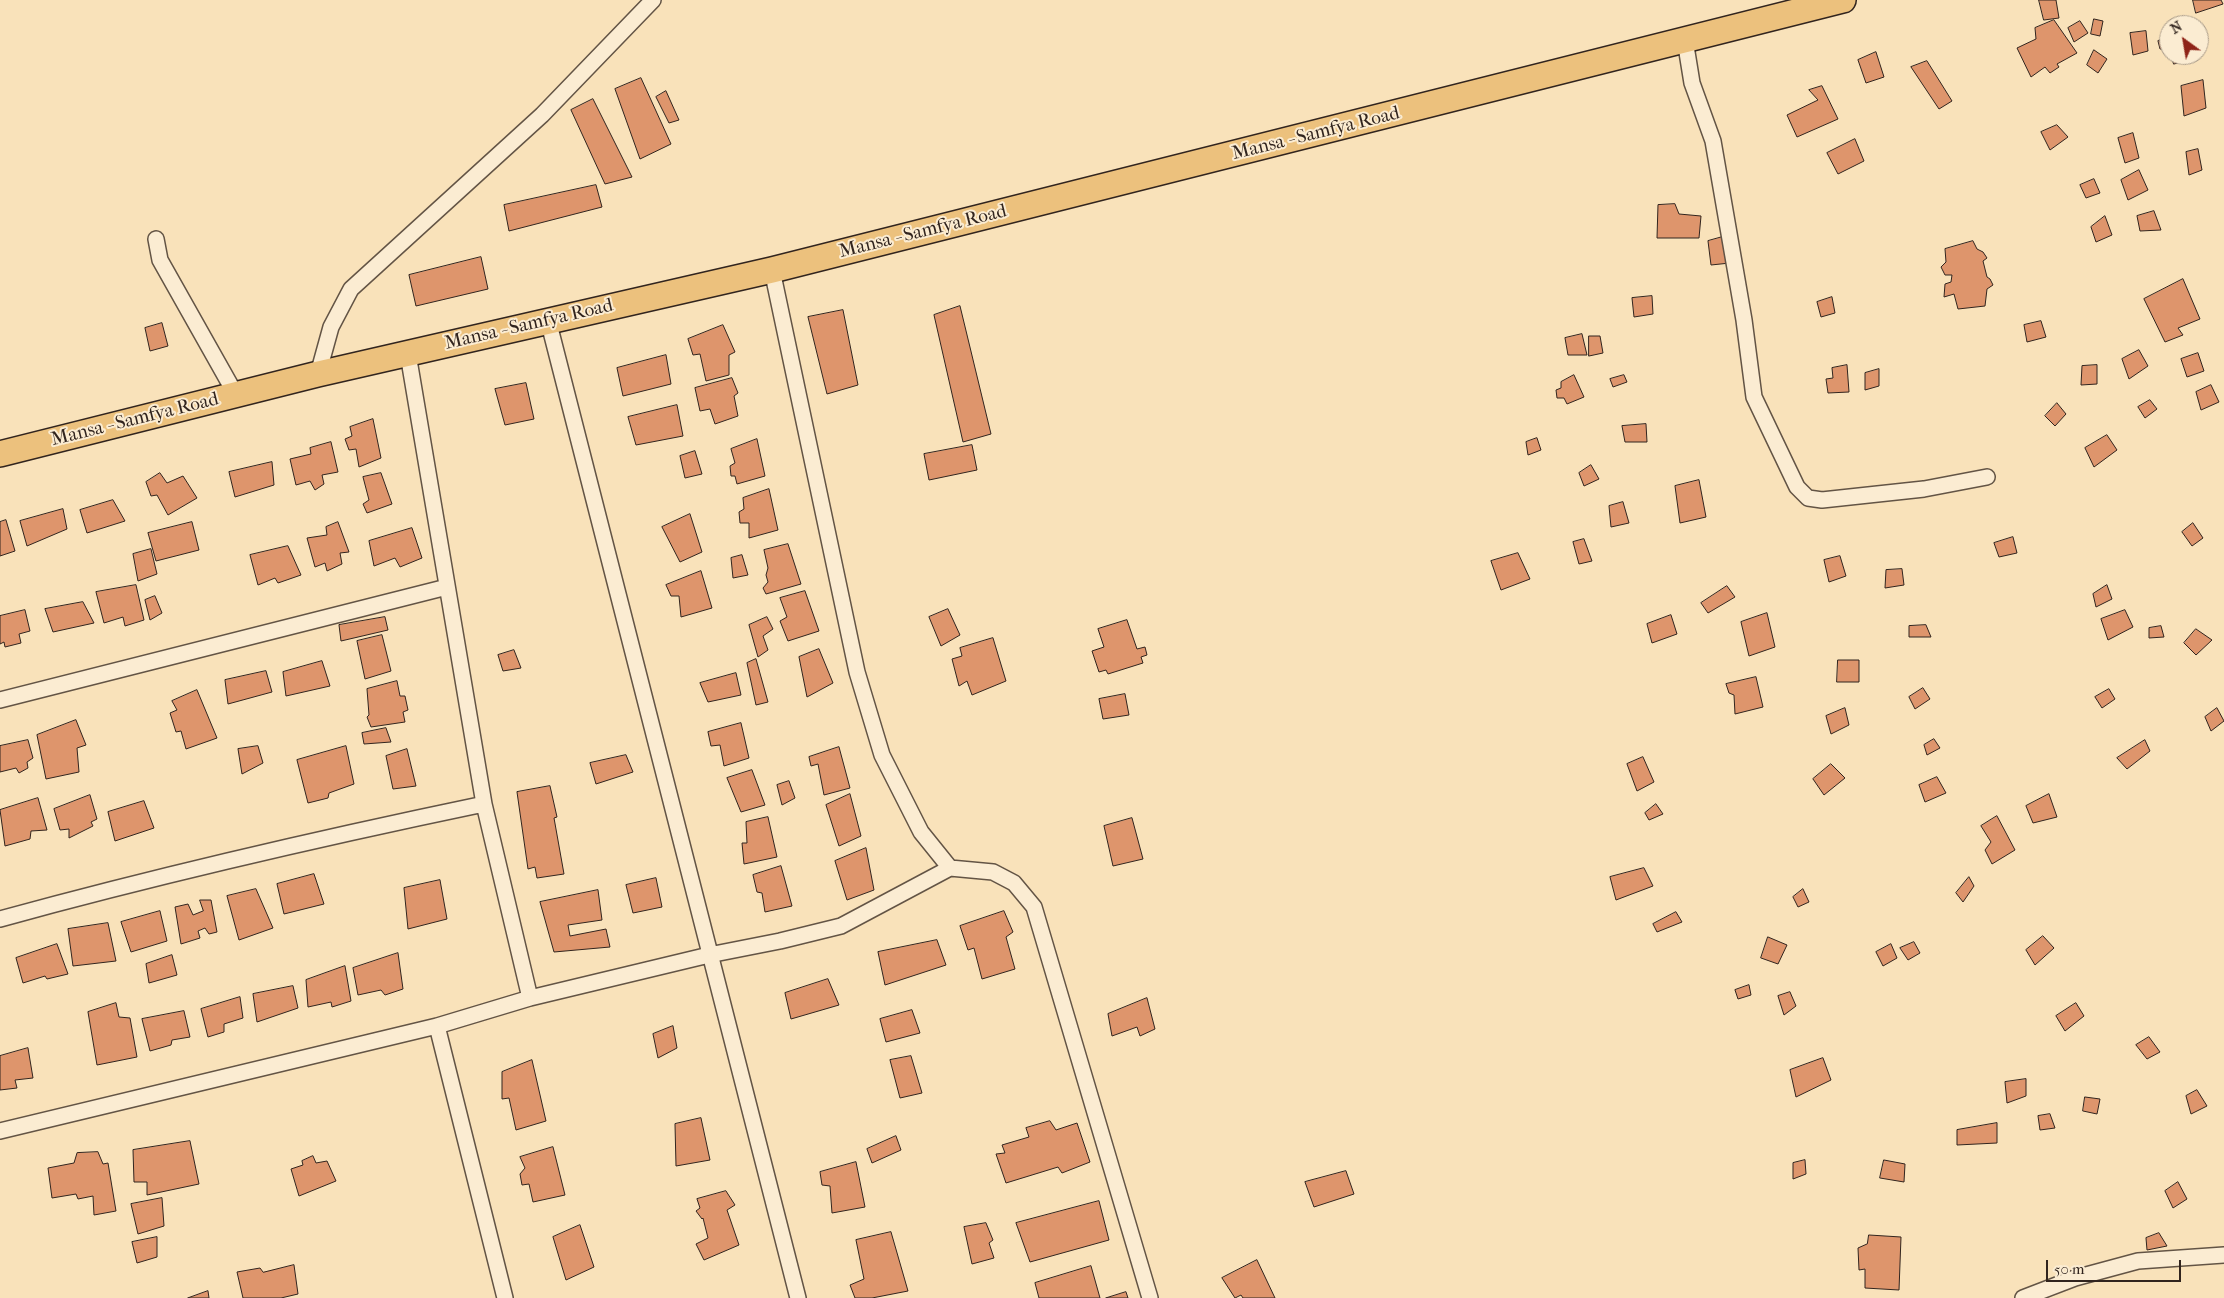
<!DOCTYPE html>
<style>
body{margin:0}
#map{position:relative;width:2224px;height:1298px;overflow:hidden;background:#f9e2ba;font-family:"IM FELL French Canon",serif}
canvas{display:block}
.north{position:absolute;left:2159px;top:15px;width:50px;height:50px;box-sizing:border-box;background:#fbecd2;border:1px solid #aa9c8a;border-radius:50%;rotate:328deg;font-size:14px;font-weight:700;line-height:20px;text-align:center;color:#31241e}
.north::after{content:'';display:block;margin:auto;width:18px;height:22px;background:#8f2418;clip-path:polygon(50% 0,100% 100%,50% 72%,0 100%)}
.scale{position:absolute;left:2046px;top:1260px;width:135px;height:22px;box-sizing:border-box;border:2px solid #31241e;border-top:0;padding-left:6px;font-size:15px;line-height:18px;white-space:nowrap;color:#31241e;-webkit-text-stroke:4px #fbecd2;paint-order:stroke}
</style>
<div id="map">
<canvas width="2224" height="1298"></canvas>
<div class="north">N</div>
<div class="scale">50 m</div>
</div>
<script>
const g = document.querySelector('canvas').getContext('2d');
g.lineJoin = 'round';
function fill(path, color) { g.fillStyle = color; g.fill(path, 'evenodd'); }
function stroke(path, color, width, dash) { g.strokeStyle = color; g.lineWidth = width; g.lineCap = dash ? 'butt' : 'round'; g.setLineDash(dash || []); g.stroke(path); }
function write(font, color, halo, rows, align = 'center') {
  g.font = font + ' "IM FELL French Canon",serif'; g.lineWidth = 4; g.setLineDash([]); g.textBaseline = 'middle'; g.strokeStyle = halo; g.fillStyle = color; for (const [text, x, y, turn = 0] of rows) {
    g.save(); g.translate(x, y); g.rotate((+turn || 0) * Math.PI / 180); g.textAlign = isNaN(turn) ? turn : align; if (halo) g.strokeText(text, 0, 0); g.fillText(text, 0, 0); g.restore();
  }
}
const building = new Path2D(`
 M2039 0H2056L2059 18 2044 20Z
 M2193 0H2221L2223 4 2196 13Z
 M2094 19 2103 21 2100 36 2091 34Z
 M2054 20 2077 53 2057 64 2059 67 2050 73 2045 67 2031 77 2017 48 2036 39 2035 28Z
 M2080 21 2088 33 2074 42 2068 28Z
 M2146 31 2148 51 2133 55 2130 33Z
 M2169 37V50L2160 49 2158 41Z
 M2094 50 2107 59 2098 73 2087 65Z
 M1876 52 1884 77 1866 83 1858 60Z
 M2171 55H2187L2189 60 2174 64Z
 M1927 61 1952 101 1939 109 1911 67Z
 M641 78 671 144 640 159 615 89Z
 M2203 80 2206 108 2184 116 2181 86Z
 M1822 86 1838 119 1797 137 1787 115 1818 100 1809 90Z
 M666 91 679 120 669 123 656 97Z
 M593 99 632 177 605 184 571 110Z
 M2057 125 2068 137 2050 150 2041 132Z
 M2133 133 2139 158 2125 163 2118 138Z
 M1855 139 1864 161 1838 174 1827 153Z
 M2198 149 2202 170 2189 175 2186 152Z
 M2139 170 2148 190 2128 200 2121 180Z
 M2094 179 2100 193 2086 198 2080 185Z
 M596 185 602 207 509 231 504 205Z
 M1675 204 1679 214 1701 216 1699 238H1657L1658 205Z
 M2154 211 2161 230 2140 231 2137 216Z
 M2105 216 2112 235 2096 242 2091 227Z
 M1726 236 1730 263 1711 265 1708 241Z
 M1973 241 1977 249 1983 252 1987 258 1983 261 1987 277 1990 279 1993 285 1987 289 1985 306 1958 309 1954 294 1944 297 1945 284 1951 282 1952 275H1945L1941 267 1946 262 1945 249Z
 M481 257 488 289 416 306 409 275Z
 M2183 279 2200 319 2178 328 2183 335 2165 342 2144 299Z
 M1652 296 1653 314 1634 317 1632 298Z
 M1832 297 1835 313 1821 317 1817 302Z
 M960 306 991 434 963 442 934 315Z
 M843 310 858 385 827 394 808 317Z
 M2041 321 2046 337 2027 342 2024 325Z
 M162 323 168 346 150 351 145 328Z
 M723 325 735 352 729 355V375L706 381 700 354 693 355 688 339Z
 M1582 334 1587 355H1568L1565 338Z
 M1589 336H1600L1603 353 1589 356Z
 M2139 350 2148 366 2129 379 2122 359Z
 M2198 353 2204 371 2187 377 2181 359Z
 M666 355 671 384 623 396 617 368Z
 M1847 365 1849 392 1828 393 1826 379 1833 378 1832 368Z
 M2097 365V384L2081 385 2082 366Z
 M1879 369V386L1865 390V373Z
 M1574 375 1584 397 1567 404 1564 398H1557L1556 390 1561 388V382Z
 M1624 375 1627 382 1613 387 1610 379Z
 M732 378 738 393 734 396 738 416 715 424 710 409 700 411 695 388Z
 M526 383 534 419 505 425 495 389Z
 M2211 385 2219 402 2201 410 2196 392Z
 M2150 400 2157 409 2145 418 2138 407Z
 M2057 403 2066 414 2055 426 2045 416Z
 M677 405 683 436 636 445 628 417Z
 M373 419 381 458 359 467 356 449 349 450 345 439 352 436 350 427Z
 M1646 424 1647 442H1625L1622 426Z
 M2107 435 2117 450 2094 467 2085 448Z
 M1537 438 1541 450 1528 455 1526 442Z
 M757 439 765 476 737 484 735 476H731L730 466 735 463 731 449Z
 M331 442 338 472 322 475 324 484 315 490 310 481 296 485 290 459 311 454 310 448Z
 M972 445 977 470 929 480 924 454Z
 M695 451 702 474 685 478 680 456Z
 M272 462 274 485 235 497 229 472Z
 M1591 465 1599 479 1584 486 1579 473Z
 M160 473 167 483 183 476 197 498 168 515 157 495 151 496 146 482Z
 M381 473 392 504 367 513 363 504 369 500 363 477Z
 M1699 480 1706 517 1680 523 1675 486Z
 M769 489 778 530 749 538V523H740L739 512 744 509 743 498Z
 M113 500 125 521 87 533 80 510Z
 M1623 502 1629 523 1611 527 1609 506Z
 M63 509 67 529 27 546 20 521Z
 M690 514 702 552 680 562 662 527Z
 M6 520 15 551 0 556V522Z
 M192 522 199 550 156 561 148 533Z
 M338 522 349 552 340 553 342 564 327 571 325 563 315 567 307 538 327 535 326 527Z
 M2193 523 2203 538 2192 546 2182 532Z
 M412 528 422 558 400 567 395 558 374 566 369 541Z
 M2013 537 2017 553 1999 557 1994 543Z
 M1584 539 1592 561 1579 564 1573 542Z
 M788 544 801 584 766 594 763 588 768 582 766 575 768 568 764 550Z
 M288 546 301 575 278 583 275 578 258 585 250 555Z
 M151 549 157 574 138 581 133 554Z
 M1518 553 1530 579 1501 590 1491 561Z
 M742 555 748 575 733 578 731 558Z
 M1840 556 1846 576 1829 582 1824 560Z
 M1902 569 1904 585 1885 588 1886 570Z
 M701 571 712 608 681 617 679 596H671L666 585Z
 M136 585 144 620 125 626 123 617 104 623 96 592Z
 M2107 585 2112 599 2096 607 2093 594Z
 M1727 586 1735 597 1708 613 1701 603Z
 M805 591 819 631 788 641 780 621 787 617 780 598Z
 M155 596 162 613 150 620 145 600Z
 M83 602 94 623 53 632 45 609Z
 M948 609 960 635 941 646 929 617Z
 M25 610 30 631 19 634 21 643 5 647 4 642 0 644V616Z
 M2125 610 2133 627 2108 640 2101 619Z
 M1767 613 1775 647 1749 656 1741 622Z
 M1671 615 1677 634 1652 643 1647 624Z
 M385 617 388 630 341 641 339 625Z
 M767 617 773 629 763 636 768 650 758 657 749 625Z
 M1127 620 1137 649 1145 647 1147 655 1141 657 1143 663 1108 674 1106 670 1099 672 1092 651 1104 647 1098 629Z
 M1926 625 1931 637H1909V626Z
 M2161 626 2164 637 2149 638V628Z
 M2196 629 2212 640 2196 655 2184 643Z
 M382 635 391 671 365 679 357 641Z
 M993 638 1006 681 972 695 967 681 959 686 952 659 962 656 960 648Z
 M819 649 833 683 807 697 799 657Z
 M514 650 521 668 503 671 498 655Z
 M756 659 768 702 756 705 747 663Z
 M1838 660H1859V682H1837Z
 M322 661 330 686 286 696 283 672Z
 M266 671 272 692 228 704 225 680Z
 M736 673 741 695 708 702 700 683Z
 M1756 677 1763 707 1735 714 1734 695 1729 693 1726 684Z
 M397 681 400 696H405L408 710 403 712 405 722 371 727 367 717 369 715 367 689Z
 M1923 688 1930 699 1915 709 1909 697Z
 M2109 689 2115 699 2102 708 2095 697Z
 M197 690 217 738 186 749 181 731 176 732 170 713 177 710 172 701Z
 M1125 694 1129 715 1103 719 1099 699Z
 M1845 708 1849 725 1831 734 1826 716Z
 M2217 708 2224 721 2211 731 2205 717Z
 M76 720 86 745 77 748 79 772 46 779 37 735Z
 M741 723 749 758 724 766 720 745 711 746 708 732Z
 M386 728 391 742 364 744 362 733Z
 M1934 739 1940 748 1927 755 1924 745Z
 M28 740 33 758 27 762 28 768 19 773 16 768 0 772V746Z
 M2145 740 2150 751 2127 769 2117 758Z
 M258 746 263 763 242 774 238 749Z
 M346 746 354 784 329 793 328 798 308 803 297 760Z
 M839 747 850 788 824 795 818 764 811 766 809 757Z
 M407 749 416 786 393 789 386 756Z
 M626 755 633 772 596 784 590 763Z
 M1643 757 1654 782 1637 791 1627 764Z
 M1831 764 1845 778 1824 795 1813 779Z
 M752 770 765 805 741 812 727 778Z
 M1937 777 1946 793 1925 802 1919 785Z
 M789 781 795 798 782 805 777 785Z
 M550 786 557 817 554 818 564 874 537 878 535 867 528 869 517 792Z
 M850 794 861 836 839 846 826 805Z
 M2049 794 2057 817 2033 823 2026 806Z
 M90 795 97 819 91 822 93 826 69 838V829L60 830 54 809Z
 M38 798 47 830 31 831 30 839 5 846 0 810Z
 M144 801 154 828 115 841 108 812Z
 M1656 804 1663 814 1649 820 1645 813Z
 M1997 816 2015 850 1992 864 1985 850 1991 842 1981 826Z
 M768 817 777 857 744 864 742 843H747L746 822Z
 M1132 818 1143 859 1113 866 1104 826Z
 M866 848 874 890 847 900 835 861Z
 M781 866 792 906 765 912 762 893 757 892 753 875Z
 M1644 868 1653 886 1616 900 1610 877Z
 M314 874 324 904 284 914 277 884Z
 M1969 877 1974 886 1963 902 1956 893Z
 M656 878 662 907 633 913 626 885Z
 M440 880 447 919 408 929 404 888Z
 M256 889 273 928 239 940 227 896Z
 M1803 889 1809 902 1798 907 1793 897Z
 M598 890 602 920 568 925 570 936 606 929 610 947 554 952 540 902Z
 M200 900H211L217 932 209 934 205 928 198 931 200 938 181 944 175 907 188 904 193 915 203 911Z
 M160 911 167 941 131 952 121 922Z
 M1004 911 1013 932 1006 937 1015 969 982 979 974 948 968 950 960 926Z
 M1676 912 1682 922 1657 932 1653 924Z
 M108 923 116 961 73 966 68 929Z
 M2043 936 2054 948 2035 965 2026 950Z
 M1768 937 1787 945 1778 964 1761 958Z
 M937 940 946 965 885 985 878 952Z
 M1914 942 1920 953 1908 960 1900 948Z
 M57 944 68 974 47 979 45 976 23 983 16 958Z
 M1891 944 1897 958 1883 966 1876 952Z
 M398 953 403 989 385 995 381 990 358 995 353 968Z
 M172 955 177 975 149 983 146 964Z
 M345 966 351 1001 332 1007 331 1002 308 1007 306 980Z
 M828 979 839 1005 791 1019 785 993Z
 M1749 985 1751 995 1738 999 1735 990Z
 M293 986 298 1008 257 1022 253 994Z
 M1790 992 1796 1006 1784 1015 1778 996Z
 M240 997 243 1018 224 1024V1032L208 1037 201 1009Z
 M1147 998 1155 1029 1140 1036 1137 1027 1112 1036 1108 1014Z
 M116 1003 119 1017 130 1018 137 1057 97 1065 88 1012Z
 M2076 1003 2084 1016 2065 1031 2056 1016Z
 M912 1010 920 1033 886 1042 880 1019Z
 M184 1011 190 1037 172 1040 171 1045 150 1051 142 1019Z
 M673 1026 677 1048 658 1058 653 1034Z
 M2149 1037 2160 1052 2147 1059 2136 1045Z
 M28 1048 33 1078 15 1080 17 1088 0 1090V1056Z
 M911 1056 922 1093 900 1098 890 1060Z
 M1823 1058 1831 1080 1796 1097 1790 1070Z
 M532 1060 546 1121 516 1130 509 1098 502 1099V1072Z
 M2026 1079V1096L2007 1103 2005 1082Z
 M2197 1090 2207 1106 2191 1114 2186 1096Z
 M2085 1097 2100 1099 2097 1114 2083 1111Z
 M2050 1114 2055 1128 2040 1130 2038 1116Z
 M701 1118 710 1160 676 1166 675 1124Z
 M1050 1121 1056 1130 1077 1123 1090 1162 1062 1173 1058 1167 1006 1183 996 1154 1005 1153 1002 1145 1029 1137 1026 1128Z
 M1997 1123V1143L1957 1145V1130Z
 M896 1136 901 1150 872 1163 867 1149Z
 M190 1141 199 1184 147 1195V1182H134L133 1150Z
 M553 1147 565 1195 533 1202 529 1184 522 1185 520 1174 525 1168 520 1157Z
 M98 1152 103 1164 108 1163 116 1211 94 1215 93 1196 78 1199 76 1194 52 1198 48 1168 74 1163 77 1153Z
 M313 1156 316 1163 327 1161 336 1181 299 1196 291 1169 303 1165 302 1161Z
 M1805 1160 1806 1174 1793 1179V1163Z
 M1884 1160 1905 1164 1904 1182 1880 1178Z
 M856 1162 865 1207 832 1213 830 1186 822 1185 820 1172Z
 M1346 1171 1354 1194 1314 1207 1305 1182Z
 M2178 1182 2187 1199 2173 1208 2165 1191Z
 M726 1191 735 1205 727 1210 739 1245 704 1260 696 1244 708 1238 703 1218 702 1219 696 1211 700 1208 697 1199Z
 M162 1198 164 1226 138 1234 131 1204Z
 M1099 1201 1109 1240 1030 1262 1016 1223Z
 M986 1223 993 1240 989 1243 994 1258 972 1264 964 1227Z
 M580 1225 594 1267 566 1280 553 1237Z
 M891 1232 908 1291 872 1298H855L850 1285 864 1279 856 1240Z
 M2159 1233 2167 1246 2147 1250 2146 1238Z
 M1869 1235 1901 1237 1899 1290 1865 1288V1269L1859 1270 1858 1248 1867 1244Z
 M157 1237V1257L137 1263 132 1242Z
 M1257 1260 1275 1298H1243L1241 1295 1235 1298 1222 1278Z
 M294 1265 298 1294 281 1298H243L237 1272 260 1268 263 1272Z
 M1091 1266 1100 1298H1039L1035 1283Z
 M208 1291 209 1298H188Z
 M1126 1292 1128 1298H1106Z`);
fill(building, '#de956c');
stroke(building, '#31241e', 1);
const minor = new Path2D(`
 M1685 40 1692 83 1713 141 1744 320 1754 397 1797 487 1808 498 1822 500 1924 489 1987 477
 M156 239 160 260 236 395
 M548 320 798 1298
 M408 354 484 804 530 998
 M318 374 331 327 351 289 542 115 653 0
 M0 700 447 587
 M950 868 993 872 1014 883 1034 907 1150 1298
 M0 919C160 875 321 838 484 804
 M0 1131 437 1026
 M505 1298 437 1026 530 998 709 955 780 941 841 926 950 868 921 832 882 755 857 672 772 270
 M2023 1298 2075 1278 2138 1261 2224 1255`);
const primary = new Path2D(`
 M0 454 318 374 772 270 1843 0`);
stroke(minor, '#635445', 18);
stroke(primary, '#31241e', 28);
stroke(minor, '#fbecd2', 15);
stroke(primary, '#ecc17d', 25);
write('19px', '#31241e', '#fbecd2', [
 ["Mansa - Samfya Road",1316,134,-14],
 ["Mansa - Samfya Road",923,232,-14],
 ["Mansa - Samfya Road",529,325,-13],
 ["Mansa - Samfya Road",135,420,-14]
]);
</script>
